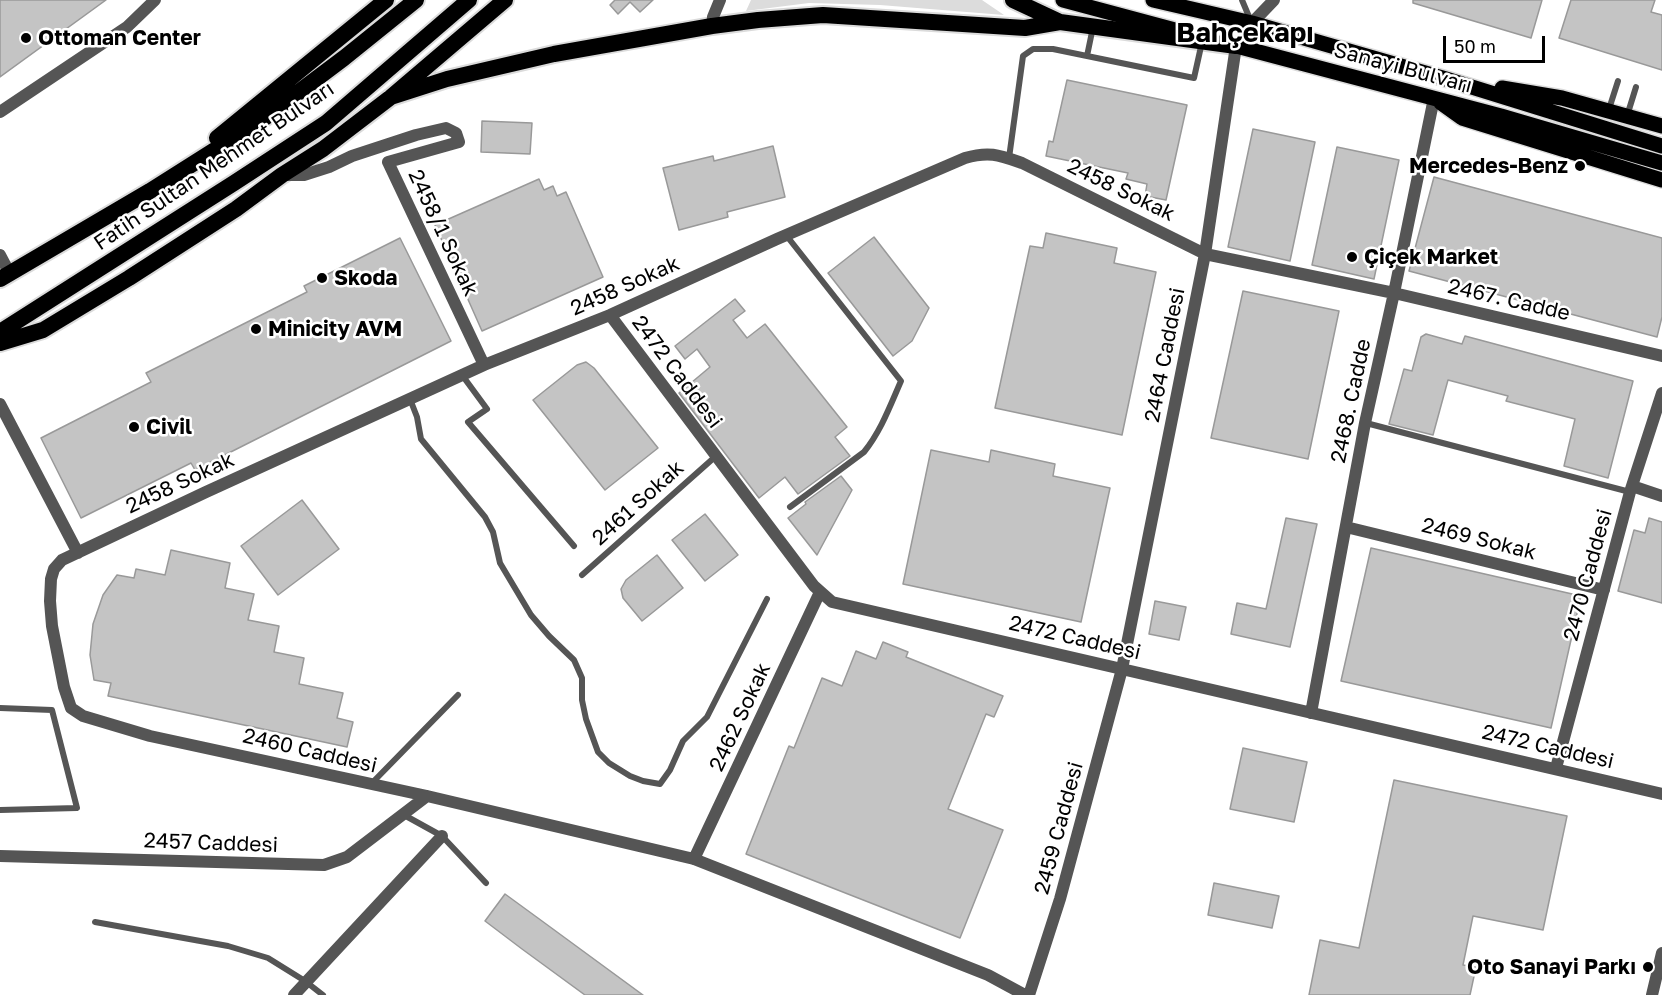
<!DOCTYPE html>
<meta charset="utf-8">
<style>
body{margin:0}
#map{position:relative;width:1662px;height:995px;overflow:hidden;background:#fff;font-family:"Golos Text",sans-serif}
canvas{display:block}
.scale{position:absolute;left:1443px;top:36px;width:102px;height:27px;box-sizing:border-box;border:3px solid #000;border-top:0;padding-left:8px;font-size:18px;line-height:21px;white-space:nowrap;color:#000;-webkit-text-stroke:4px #fff;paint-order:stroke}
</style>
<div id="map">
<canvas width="1662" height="995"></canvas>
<div class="scale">50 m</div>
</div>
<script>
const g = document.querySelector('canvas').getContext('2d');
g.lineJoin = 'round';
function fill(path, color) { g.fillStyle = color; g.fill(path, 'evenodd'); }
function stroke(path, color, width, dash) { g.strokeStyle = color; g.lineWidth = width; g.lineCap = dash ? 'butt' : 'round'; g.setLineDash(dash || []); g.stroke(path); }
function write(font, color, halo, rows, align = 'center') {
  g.font = font + ' "Golos Text",sans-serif'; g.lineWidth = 5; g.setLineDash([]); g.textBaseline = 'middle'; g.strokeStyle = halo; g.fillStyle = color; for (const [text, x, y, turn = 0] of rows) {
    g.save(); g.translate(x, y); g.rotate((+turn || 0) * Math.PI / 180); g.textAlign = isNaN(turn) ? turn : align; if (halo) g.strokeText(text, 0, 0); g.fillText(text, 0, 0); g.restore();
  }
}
fill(new Path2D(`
 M751 0H982L1004 15 880 5 809 3 746 11Z`), '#dcdcdc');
const building = new Path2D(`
 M0 0H106L0 77Z
 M615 0H653L640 12 630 2 618 14 610 5Z
 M1413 0H1542L1531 38 1413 3Z
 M1571 0H1655L1651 12 1662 15V70L1559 38Z
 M1067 80 1187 105 1166 200 1145 196 1147 184 1126 179 1128 173 1046 156 1049 141 1053 142Z
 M482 121 532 123 530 154 481 152Z
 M1253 129 1315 142 1290 261 1228 247Z
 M773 146 785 197 727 212 728 217 679 230 663 168 713 156 714 161Z
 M1337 147 1399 160 1374 279 1312 265Z
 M1434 177 1662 238V317L1657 337 1409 271Z
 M539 179 544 190 553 186 557 196 566 192 603 277 482 331 435 225Z
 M1046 233 1117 248 1114 263 1156 272 1122 435 995 408 1030 246 1043 248Z
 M874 237 929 308 912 341 893 356 828 273Z
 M400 238 451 341 195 470 191 463 81 518 41 438 151 382 146 373 307 292 304 286Z
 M1243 291 1339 311 1308 459 1211 438Z
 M735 299 745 311 733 320 747 338 765 324 847 427 835 437 850 456 798 494 785 477 759 498 679 393 710 367 697 349 685 359 675 346Z
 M1426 334 1462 344 1465 336 1633 381 1608 478 1564 466 1575 419 1506 401 1508 396 1448 380 1433 435 1389 424 1404 369 1412 371 1421 337Z
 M586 362 594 368 658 448 605 490 533 400 577 365Z
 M931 450 989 462 991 450 1055 464 1053 476 1110 488 1081 622 903 584Z
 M841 476 852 490 817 555 788 518 806 504 805 502Z
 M302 500 339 549 278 595 241 546Z
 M705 514 738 555 705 581 672 540Z
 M1286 518 1317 524 1290 647 1231 634 1237 603 1266 609Z
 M1649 518 1662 522V603L1618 591 1634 530 1645 533Z
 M1371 548 1581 596 1551 728 1341 681Z
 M171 550 230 563 225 588 254 594 248 620 279 626 274 652 304 658 299 684 343 693 337 718 353 722 347 747 108 696 111 683 94 680 90 655 93 624 103 595 117 575 134 578 136 569 165 575Z
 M657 555 683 588 642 621 623 598 621 589 626 580Z
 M1155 601 1186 607 1179 640 1149 634Z
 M883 642 908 652 906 657 1003 696 994 717 986 714 948 809 1003 830 960 938 746 854 789 746 794 748 822 678 842 686 856 651 876 659Z
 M1243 748 1307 762 1294 822 1230 809Z
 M1394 780 1567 816 1543 930 1473 916 1463 965 1476 967 1470 995H1309L1320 940 1359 948Z
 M1214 883 1279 896 1272 928 1208 915Z
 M505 894 542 921 643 995H585L522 949 485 921Z`);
fill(building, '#c4c4c4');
stroke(building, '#999', 1.5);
const primary = new Path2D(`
 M1063 0 1190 34
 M1153 0 1252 23 1446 79 1662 146
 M1225 43 1501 116 1662 163
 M1502 88 1562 98 1662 126
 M1441 103 1462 118 1662 180`);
const trunk = new Path2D(`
 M1013 0 1060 22 1236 46
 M391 97 447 79 554 54 712 26 758 20 823 15 1025 28 1060 22
 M217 138 386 0
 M0 279 150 191 259 122 344 58 416 0
 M0 332 234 183 326 123 469 0
 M0 343 43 330 129 278 236 209 282 175 323 149 391 97 505 0`);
stroke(primary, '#dbdbdb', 18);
stroke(trunk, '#dbdbdb', 20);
stroke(new Path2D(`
 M1242 0 1250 19
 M1093 27 1087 56 1194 78 1202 42
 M1609 109 1618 81
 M1627 116 1636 87
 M1009 158 1023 56 1033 49H1053L1087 56
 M786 235 901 381C890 406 881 431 864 452L790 507
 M462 375 487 409 468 422 574 546
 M410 399 417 417 421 439 485 517 493 532 500 563 531 615 549 636 574 660 582 678V700L586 719 598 752 609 763 630 776 643 781 660 784 670 770 683 741 707 717 767 599
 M1366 423 1630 492
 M582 575 716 456
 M0 708 52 710 77 808 0 810
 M371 784 458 695
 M404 815 442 836 486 883
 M95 922 228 946 268 958 305 981 323 995`), '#555', 6);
stroke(new Path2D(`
 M712 26 713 17 720 0
 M0 112 127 27 155 0
 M282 175H304L329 167 352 156 416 135 446 128 456 133 459 142 388 162 484 365
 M0 255 10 274
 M610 315 814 586 832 602 1662 794
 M0 404 78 553
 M1632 486 1662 496
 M1346 527 1604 590
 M1311 713 1365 423 1394 293 1434 98
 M1556 768 1630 492 1662 393
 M0 856 324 865 347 857 427 796
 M694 859 820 592
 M294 995 442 836
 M1025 995 988 975 694 859 427 796 150 736 83 716 71 708 64 687 52 626 50 601 51 579 54 569 62 560 206 492 484 365 610 315 777 239 965 158C989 151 999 155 1022 163L1205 254 1394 293 1662 356
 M1029 995 1060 899 1122 669 1205 254 1236 46`), '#555', 12);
stroke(new Path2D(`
 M1252 23 1274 0
 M1652 995 1662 953`), '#555', 12);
stroke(primary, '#000', 15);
stroke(trunk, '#000', 16);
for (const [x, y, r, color] of [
 [26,38,6,"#000"],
 [1580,166,6,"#000"],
 [1352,257,6,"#000"],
 [322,278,6,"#000"],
 [256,329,6,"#000"],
 [134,427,6,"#000"],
 [1648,967,6,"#000"]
]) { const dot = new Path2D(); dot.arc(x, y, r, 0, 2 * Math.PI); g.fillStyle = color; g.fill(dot); stroke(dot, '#fff', 2); }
write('bold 21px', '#000', '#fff', [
 ["Ottoman Center",38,38],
 ["Mercedes-Benz",1568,166,"right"],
 ["Çiçek Market",1364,257],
 ["Skoda",334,278],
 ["Minicity AVM",268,329],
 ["Civil",146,427],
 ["Oto Sanayi Parkı",1636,967,"right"]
], 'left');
write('21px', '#000', '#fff', [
 ["Sanayi Bulvarı",1403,68,15],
 ["Fatih Sultan Mehmet Bulvarı",214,166,-34],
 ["2458 Sokak",1121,190,26],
 ["2458/1 Sokak",443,233,65],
 ["2458 Sokak",625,286,-24],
 ["2467. Cadde",1509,300,13],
 ["2464 Caddesi",1165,355,-79],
 ["2472 Caddesi",677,372,53],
 ["2468. Cadde",1351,401,-78],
 ["2458 Sokak",180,483,-25],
 ["2461 Sokak",638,503,-42],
 ["2469 Sokak",1479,539,14],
 ["2470 Caddesi",1588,575,-75],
 ["2472 Caddesi",1075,638,13],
 ["2462 Sokak",740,717,-65],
 ["2472 Caddesi",1548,747,13],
 ["2460 Caddesi",310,751,13],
 ["2459 Caddesi",1059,828,-75],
 ["2457 Caddesi",211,843,2]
]);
write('bold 27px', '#000', '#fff', [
 ["Bahçekapı",1245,33]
]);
</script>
